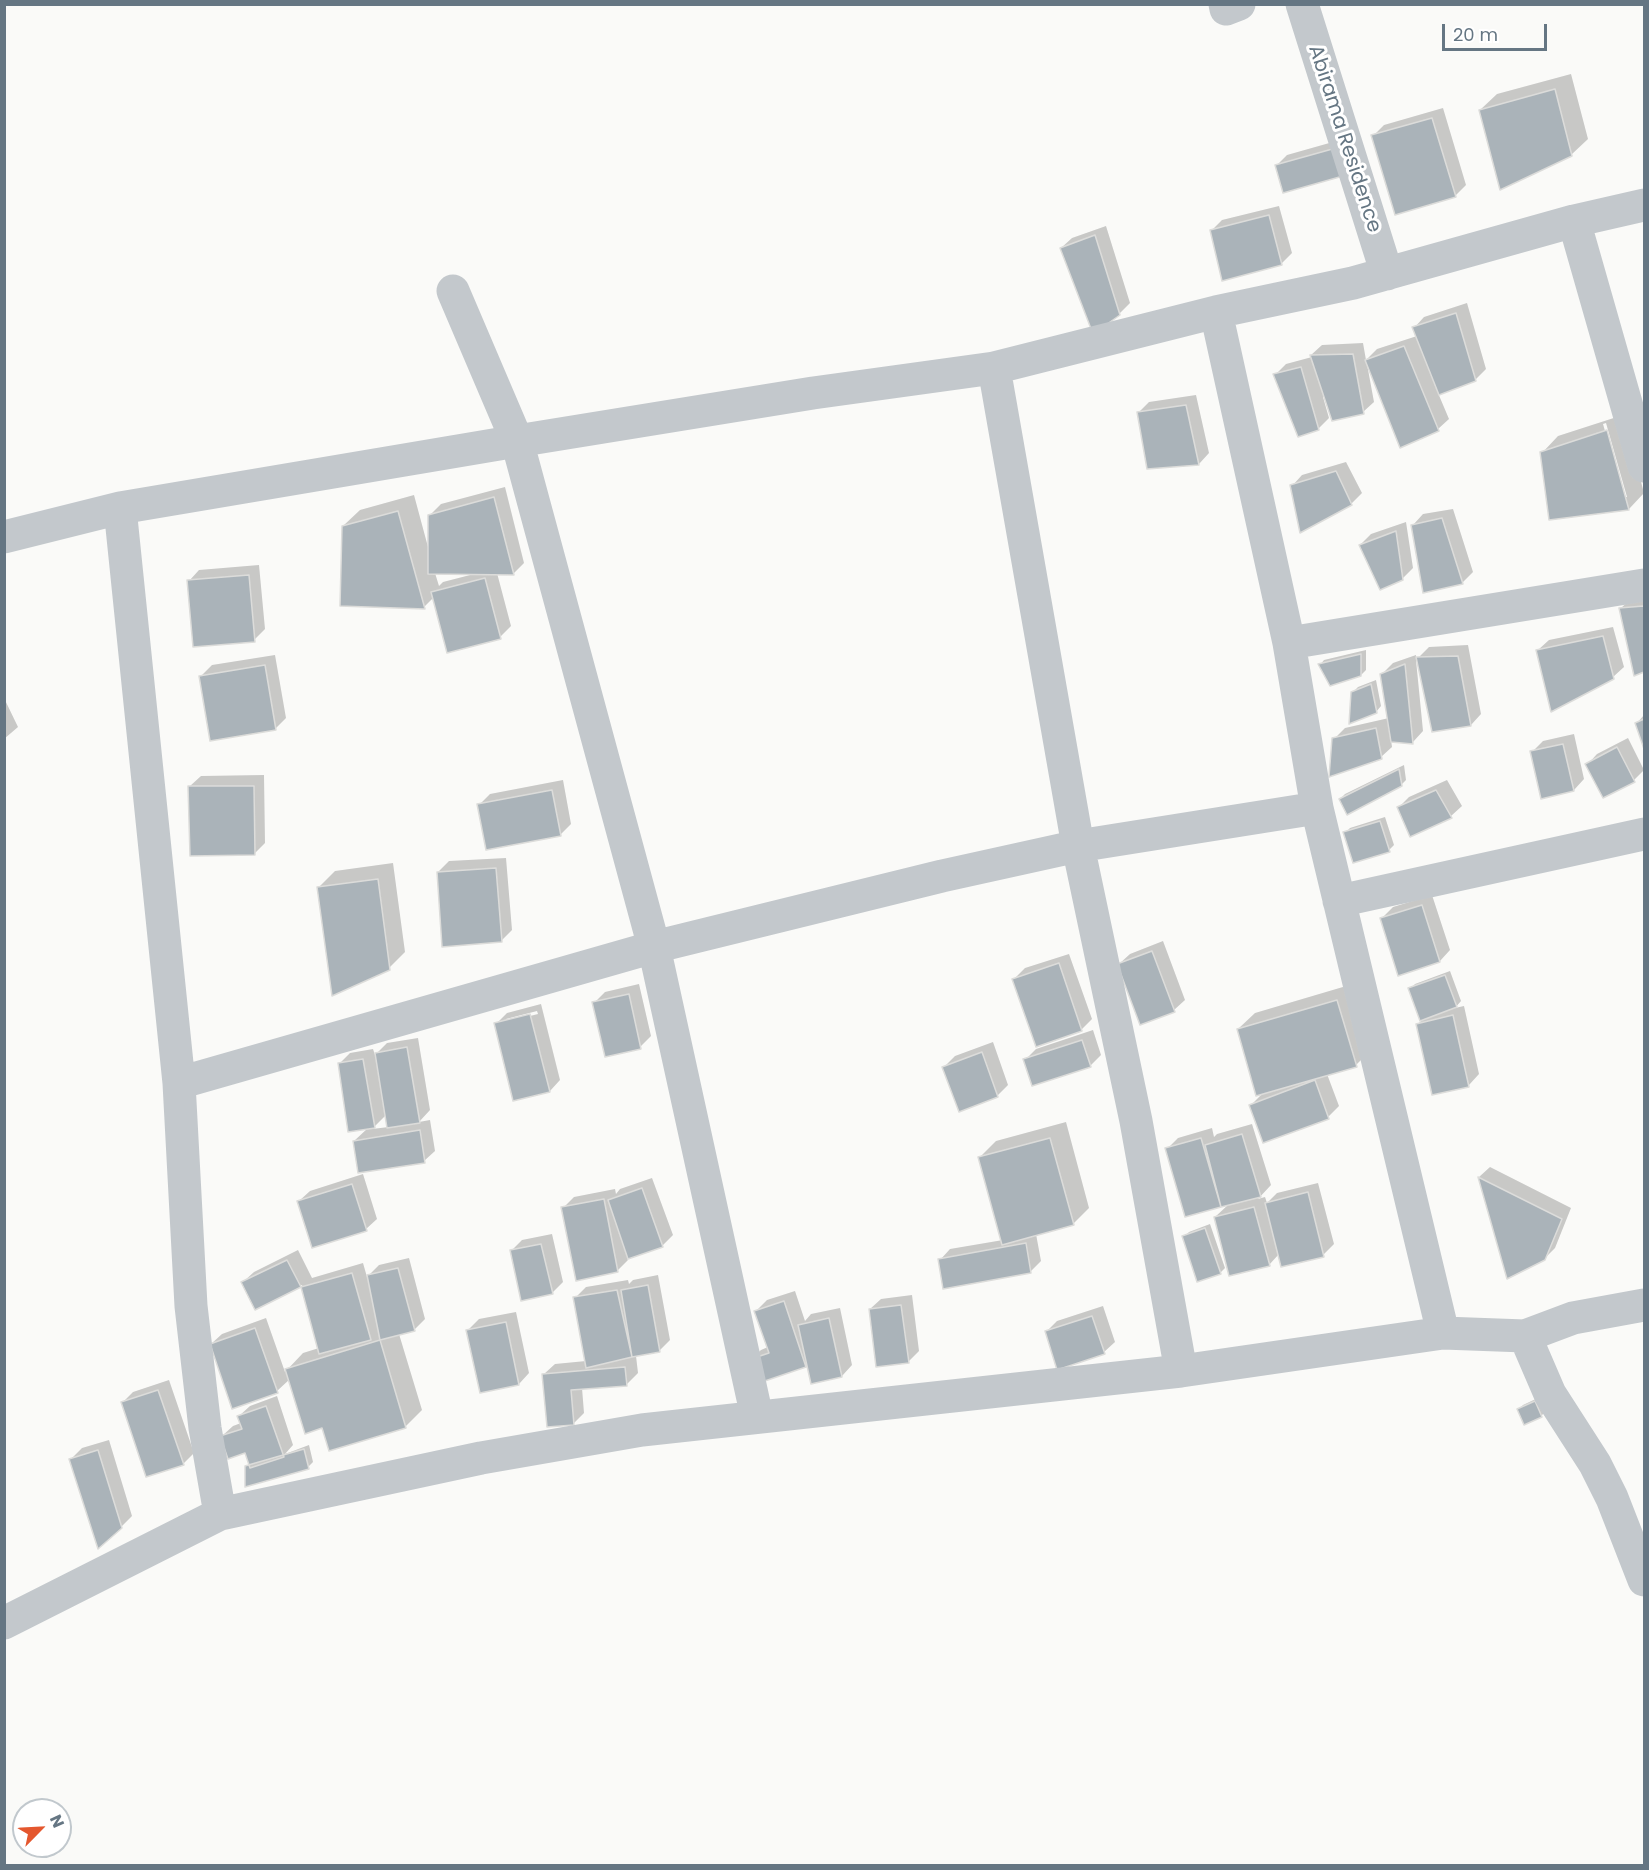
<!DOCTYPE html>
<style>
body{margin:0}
#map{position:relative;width:1649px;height:1870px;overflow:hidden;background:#fafaf8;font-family:Poppins,sans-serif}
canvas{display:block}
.frame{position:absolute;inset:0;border:6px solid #657683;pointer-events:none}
.north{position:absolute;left:12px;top:1798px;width:60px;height:60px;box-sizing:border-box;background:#fff;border:2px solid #c1c8cd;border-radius:50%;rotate:66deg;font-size:16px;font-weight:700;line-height:24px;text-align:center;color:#657683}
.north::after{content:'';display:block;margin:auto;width:21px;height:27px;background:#e4572e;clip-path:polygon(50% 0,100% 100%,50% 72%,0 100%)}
.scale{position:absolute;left:1442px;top:24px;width:105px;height:27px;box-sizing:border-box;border:3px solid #657683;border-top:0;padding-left:8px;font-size:18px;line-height:21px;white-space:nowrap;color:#657683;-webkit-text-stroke:4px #fff;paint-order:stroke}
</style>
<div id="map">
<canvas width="1649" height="1870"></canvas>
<div class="frame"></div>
<div class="north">N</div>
<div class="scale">20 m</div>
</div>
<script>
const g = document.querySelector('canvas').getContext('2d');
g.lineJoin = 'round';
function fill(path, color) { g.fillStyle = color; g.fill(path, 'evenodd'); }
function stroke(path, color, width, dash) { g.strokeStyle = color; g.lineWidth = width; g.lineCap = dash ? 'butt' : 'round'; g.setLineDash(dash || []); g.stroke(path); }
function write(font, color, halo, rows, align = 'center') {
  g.font = font + ' Poppins,sans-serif'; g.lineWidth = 6; g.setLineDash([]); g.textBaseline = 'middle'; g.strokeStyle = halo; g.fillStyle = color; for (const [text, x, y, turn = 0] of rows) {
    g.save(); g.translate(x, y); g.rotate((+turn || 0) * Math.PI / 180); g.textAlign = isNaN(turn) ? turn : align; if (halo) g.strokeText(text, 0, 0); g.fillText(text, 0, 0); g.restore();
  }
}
fill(new Path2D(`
 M1571 74 1588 139 1571 155 1480 110 1497 94Z
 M1443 108 1466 185 1455 196 1373 136 1384 125Z
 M1347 138 1284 191 1277 165 1287 155Z
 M1279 206 1292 253 1281 264 1211 231 1222 220Z
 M1106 226 1130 303 1119 314 1061 248 1072 238Z
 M1467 303 1486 369 1475 380 1438 393 1449 419 1438 429 1367 364 1374 402 1363 412 1325 396 1323 397 1329 418 1318 429 1275 375 1286 364 1312 357 1311 355 1322 345 1363 343 1366 360 1377 349 1417 336 1414 328 1424 317Z
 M1196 395 1209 453 1199 464 1139 412 1149 402Z
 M1623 415 1644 493 1629 509 1551 518 1542 453 1558 436ZM1606 423 1627 497H1624L1603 424Z
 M1346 462 1362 493 1351 504 1301 531 1292 486 1302 475Z
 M505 487 524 563 514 573H497L511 626 500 637 434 597 424 607 343 526 360 510 414 495 428 547 430 515 441 504ZM435 573 474 574 443 582 439 586Z
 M1453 509 1473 572 1462 583 1413 525 1423 514Z
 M1406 522 1413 568 1402 579 1360 545 1371 534Z
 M259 565 265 629 254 640 189 581 199 570Z
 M1644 597V671L1635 674 1621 608 1632 598Z
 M1613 627 1624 667 1613 677 1538 650 1549 640Z
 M1468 645 1481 714 1471 725 1418 660H1416L1423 731 1413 742 1391 740 1392 747 1381 757 1334 739 1345 728 1389 718 1382 674 1393 663 1416 655V660L1429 647Z
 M1366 650V670L1361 675 1320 665 1324 660Z
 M275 655 286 718 275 729 201 676 212 665Z
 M1376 680 1381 706 1376 712 1353 692 1358 687Z
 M4 698 18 727 4 739Z
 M1644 715V744L1637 723Z
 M1574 734 1584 779 1574 790 1532 752 1543 741Z
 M1628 738 1644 770 1634 780 1587 765 1597 754Z
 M1404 765 1406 780 1401 785 1340 799 1345 794Z
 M264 775 265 843 254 854 190 786 201 776Z
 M563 780 571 824 560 835 479 805 490 794Z
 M1447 780 1462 806 1451 816 1399 807 1409 797Z
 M1385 817 1394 845 1389 850 1345 833 1350 828Z
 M506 858 512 930 501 941 438 872 449 861Z
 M393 863 405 952 389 968 319 887 335 871Z
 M1432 895 1450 950 1440 961 1382 918 1393 907Z
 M1163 941 1185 1000 1174 1010 1141 1023 1119 964 1130 954Z
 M1069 954 1092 1019 1081 1030 1014 979 1025 968Z
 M1450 971 1461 1001 1455 1008 1464 1006 1479 1074 1469 1085 1433 1093 1418 1024 1421 1021 1410 989 1415 984Z
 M639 984 651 1036 640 1047 594 1003 605 992Z
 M1353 984 1372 1049 1356 1065 1327 1074 1339 1106 1328 1117 1251 1105 1264 1092 1238 1029 1255 1013Z
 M541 1004 560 1080 550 1091 496 1024 507 1013ZM537 1011 538 1014 506 1022V1019Z
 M1093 1030 1101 1055 1090 1066 1025 1060 1036 1049Z
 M418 1038 430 1110 419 1122 430 1120 435 1151 424 1161 354 1141 368 1128 340 1063 350 1053 373 1049 375 1055 387 1043ZM387 1114 389 1127 372 1129Z
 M993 1042 1008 1085 998 1095 960 1110 944 1067 955 1056Z
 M1066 1122 1089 1208 1073 1224 1036 1234 1041 1261 1030 1272 940 1260 950 1249 1003 1240 980 1157 996 1141Z
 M1252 1124 1271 1185 1258 1199 1265 1197 1267 1203 1277 1193 1318 1183 1334 1244 1323 1255 1279 1254 1269 1265 1215 1217 1229 1204 1186 1215 1167 1149 1178 1138 1212 1128 1214 1137 1217 1134Z
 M1490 1167 1571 1208 1555 1248 1544 1259 1508 1277 1479 1177Z
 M363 1174 377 1219 366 1229 299 1201 310 1191Z
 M652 1178 673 1235 662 1246 627 1258 628 1260 617 1271 563 1208 574 1197 615 1189 616 1194 620 1189Z
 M1210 1224 1225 1268 1220 1273 1184 1237 1189 1232Z
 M552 1234 563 1282 552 1293 511 1251 522 1240Z
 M298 1250 312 1278 363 1263 367 1277 379 1265 409 1258 425 1319 414 1330 399 1334 422 1410 405 1427 323 1426 290 1379 277 1391 211 1344 222 1334 266 1318 285 1372 303 1353 319 1348 302 1285 256 1308 243 1282 254 1272Z
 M658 1275 670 1340 660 1350 636 1356 638 1373 627 1384 582 1388 584 1413 573 1424 544 1374 555 1364 586 1361 575 1298 586 1287 628 1280 629 1284 633 1280Z
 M795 1291 805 1321 811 1314 840 1308 852 1365 842 1376 808 1363 757 1382 750 1360 761 1350 768 1347 756 1311 767 1300Z
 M912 1295 919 1351 908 1362 870 1309 881 1299Z
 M1103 1306 1115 1342 1104 1352 1046 1332 1057 1321Z
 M516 1312 529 1373 519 1384 468 1330 479 1319Z
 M169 1380 194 1453 183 1464 123 1402 133 1392Z
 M277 1396 293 1445 285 1454 309 1445 313 1462 308 1467H246L250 1463 246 1451 222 1436 233 1426 241 1423 239 1416 250 1406Z
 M1540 1397 1546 1411 1541 1416 1518 1410 1523 1405Z
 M109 1440 132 1516 121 1527 71 1459 82 1448Z`), '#0003');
const building = new Path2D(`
 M1555 89 1572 156 1500 190 1479 110Z
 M1432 118 1456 197 1395 215 1371 135Z
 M1336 148 1343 176 1283 193 1275 165Z
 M1269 215 1282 265 1222 281 1210 230Z
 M1095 235 1120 315 1093 334 1060 248Z
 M1456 313 1476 381 1439 395 1412 327Z
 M1404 346 1439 431 1400 448 1365 360Z
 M1353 354 1364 414 1332 421 1310 355Z
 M1301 367 1319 430 1298 437 1273 374Z
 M1186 405 1199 465 1147 469 1137 412Z
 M1607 430 1629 510 1549 520 1540 452Z
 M1336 471 1352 505 1300 533 1290 485Z
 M494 497 514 575 428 574V515Z
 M398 511 425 609 340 606 342 526Z
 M1442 518 1463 584 1423 593 1411 525Z
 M1396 531 1403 580 1380 590 1359 545Z
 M249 575 255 642 193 647 187 580Z
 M485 578 501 639 447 653 431 592Z
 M1644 606V672L1634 676 1619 608Z
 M1603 636 1614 679 1551 712 1536 650Z
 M1361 654V676L1330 686 1318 664Z
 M1458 656 1471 726 1432 732 1416 657Z
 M1405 664 1413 744 1391 742 1380 674Z
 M265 665 276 730 210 741 199 676Z
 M1371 684 1377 713 1349 724 1351 692Z
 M1644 719V749L1635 723Z
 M1376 728 1382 759 1329 777 1332 738Z
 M1563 744 1574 791 1541 799 1530 751Z
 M1617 747 1635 782 1603 798 1585 764Z
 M1399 769 1402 786 1347 815 1339 799Z
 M188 786H254L255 855 190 856Z
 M552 790 561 836 486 850 477 804Z
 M1436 790 1452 818 1410 837 1397 807Z
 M1380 821 1390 852 1353 863 1343 832Z
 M496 868 502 942 442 947 437 872Z
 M378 879 390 970 332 996 317 887Z
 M1422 905 1440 962 1398 976 1380 918Z
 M1152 951 1175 1012 1140 1025 1117 964Z
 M1059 963 1082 1031 1036 1047 1012 979Z
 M1445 975 1457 1007 1420 1021 1408 988Z
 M629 994 641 1049 605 1057 592 1002Z
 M1337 1000 1357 1067 1256 1096 1237 1029Z
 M530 1014 550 1092 513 1101 494 1023Z
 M1453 1015 1469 1087 1432 1095 1416 1024Z
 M1082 1040 1091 1067 1032 1086 1023 1059Z
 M407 1047 420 1123 387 1128 375 1053Z
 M982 1052 998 1097 959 1112 942 1067Z
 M363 1059 375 1128 348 1132 338 1063Z
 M1315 1080 1329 1119 1263 1143 1249 1105Z
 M420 1130 425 1163 358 1173 353 1141Z
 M1242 1134 1261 1197 1221 1207 1205 1145Z
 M1050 1138 1074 1225 1002 1245 978 1157Z
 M1201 1138 1221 1207 1185 1217 1165 1148Z
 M1478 1177 1562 1219 1545 1260 1507 1279Z
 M352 1184 367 1231 312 1248 297 1201Z
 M642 1188 663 1247 628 1259 608 1200Z
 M1308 1192 1324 1257 1281 1267 1265 1203Z
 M604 1199 618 1272 576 1281 561 1207Z
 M1254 1207 1270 1266 1229 1276 1214 1217Z
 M1205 1228 1221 1274 1197 1282 1182 1236Z
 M1026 1243 1031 1273 943 1289 938 1259Z
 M541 1244 553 1294 521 1301 510 1250Z
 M287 1260 301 1287 255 1310 241 1282Z
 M398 1268 415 1331 380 1340 367 1275Z
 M352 1273 371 1340 319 1354 301 1287Z
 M648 1285 660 1352 632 1357 621 1290Z
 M617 1290 632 1357 586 1368 573 1297Z
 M784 1301 806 1367 756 1384 748 1360 769 1353 754 1311Z
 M901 1305 909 1363 876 1367 869 1309Z
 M1092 1316 1105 1354 1057 1370 1045 1331Z
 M829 1318 842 1377 811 1384 798 1325Z
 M506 1322 519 1385 480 1393 466 1330Z
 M255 1328 278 1393 232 1409 210 1344Z
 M380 1340 406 1428 329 1451 322 1428 305 1434 285 1369Z
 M625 1367 627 1386 571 1390 574 1425 547 1427 542 1374Z
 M158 1390 184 1465 146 1477 121 1402Z
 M1535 1401 1542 1417 1524 1425 1517 1409Z
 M266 1406 284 1457 250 1468 245 1453 228 1459 220 1436 242 1429 237 1416Z
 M304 1449 309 1469 245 1487V1466Z
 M98 1450 122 1528 98 1549 69 1459Z`);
fill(building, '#aab3b9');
stroke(building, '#dcdcda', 1.5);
stroke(new Path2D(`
 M1225 4 1226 9 1239 4
 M1302 4 1387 274
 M1574 221 1644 466
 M453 291 517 441 654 947 757 1417
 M1216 312 1289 643 1644 585
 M994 368 1078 846 1136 1121 1181 1371
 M120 508 179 1083 191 1306 205 1428 220 1514
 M4 537 120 508 517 441 813 393 994 368 1216 312 1353 283 1574 221 1644 205
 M1289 643 1317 808 1443 1333
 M1339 901 1644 834
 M179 1083 654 947 942 876 1078 846 1317 808
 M1525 1336 1550 1394 1595 1464 1612 1498 1644 1580
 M4 1623 220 1514 481 1458 642 1430 1181 1371 1443 1333 1525 1336 1573 1318 1644 1305`), '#c3c8cc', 33);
write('20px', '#657683', '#fff', [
 ["Abirama Residence",1344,139,72]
]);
</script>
